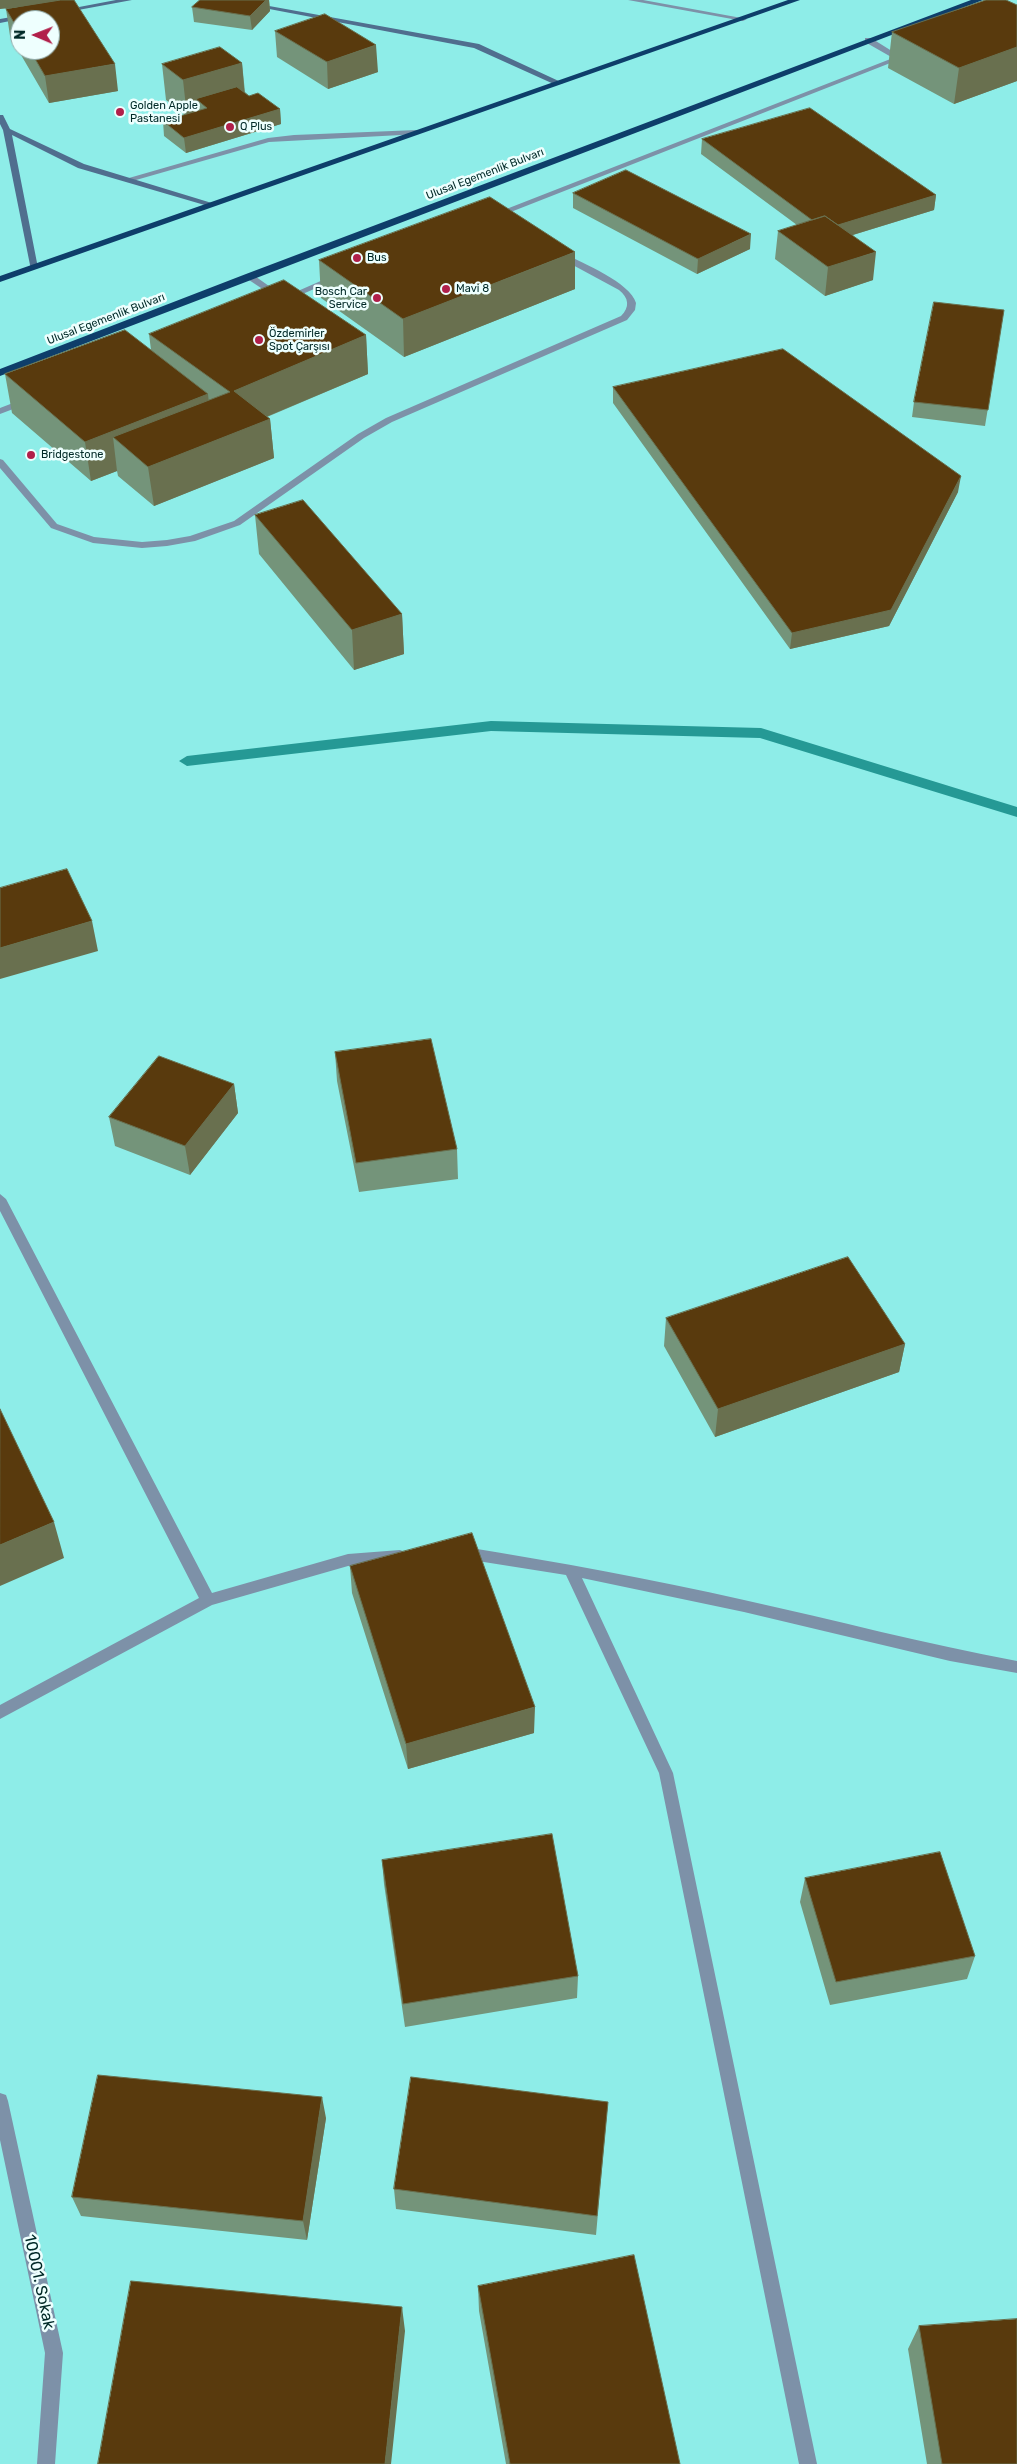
<!DOCTYPE html>
<meta charset="utf-8">
<style>
body{margin:0}
#map{position:relative;width:1017px;height:2464px;overflow:hidden;background:#8eede8;font-family:Rubik,sans-serif}
canvas{display:block}
.north{position:absolute;left:10px;top:10px;width:50px;height:50px;box-sizing:border-box;background:#eefffe;border:1px solid #8fa9a8;border-radius:50%;rotate:271deg;font-size:14px;font-weight:700;line-height:20px;text-align:center;color:#002927}
.north::after{content:'';display:block;margin:auto;width:18px;height:22px;background:#b11f4a;clip-path:polygon(50% 0,100% 100%,50% 72%,0 100%)}
</style>
<div id="map">
<canvas width="1017" height="2464"></canvas>
<div class="north">N</div>
</div>
<script>
const g = document.querySelector('canvas').getContext('2d');
g.lineJoin = 'round';
function fill(path, color) { g.fillStyle = color; g.fill(path, 'evenodd'); }
function stroke(path, color, width, dash) { g.strokeStyle = color; g.lineWidth = width; g.lineCap = dash ? 'butt' : 'round'; g.setLineDash(dash || []); g.stroke(path); }
function write(font, color, halo, rows, align = 'center') {
  g.font = font + ' Rubik,sans-serif'; g.lineWidth = 5; g.setLineDash([]); g.textBaseline = 'middle'; g.strokeStyle = halo; g.fillStyle = color; for (const [text, x, y, turn = 0] of rows) {
    g.save(); g.translate(x, y); g.rotate((+turn || 0) * Math.PI / 180); g.textAlign = isNaN(turn) ? turn : align; if (halo) g.strokeText(text, 0, 0); g.fillText(text, 0, 0); g.restore();
  }
}
fill(new Path2D(`
 M491 721 761 728 1017 807V817L760 738 491 731 187 766 179 761 187 756Z`), '#259995');
fill(new Path2D(`
 M628 0H643L747 19 743 21Z
 M865 38H871L903 58 498 217 491 215 893 58 865 42Z
 M417 130H420V134L269 142 129 182 122 180 268 138 294 135Z
 M558 253H564C583 264 630 282 636 303L635 310 627 320 392 422 364 438 240 525 195 541 167 546 142 548 93 543 51 528 0 468V459L3 460 57 524 94 537 142 542 167 540 190 536 234 521 358 434 386 418 621 316C630 307 629 298 619 290L558 257Z
 M246 274H252L283 296 276 298 246 278Z
 M332 276 339 278 289 300 282 298Z
 M26 398 30 401 29 403 0 414V408Z`), '#7d91a8');
fill(new Path2D(`
 M0 1194 6 1199 212 1593 348 1554 400 1550 405 1552 407 1556 405 1560 348 1566 212 1605 0 1719V1705L199 1598 0 1211Z
 M465 1547C558 1562 651 1579 744 1600 835 1620 925 1644 1017 1661V1673L950 1661 744 1612 582 1578 673 1773 817 2464H799L659 1773 566 1575 465 1559 460 1557 458 1553 460 1549Z
 M0 2093 6 2095 8 2101 63 2353 55 2464H37L45 2353 0 2140Z`), '#7d91a8');
fill(new Path2D(`
 M116 0H132L62 13 58 11Z
 M222 0H236L479 44 563 83 556 85 474 48Z
 M23 15 27 17 25 18 0 23V19Z
 M0 115H3L10 129 84 164 215 204 208 206 78 168 12 135 38 268 31 270 3 130 0 124Z`), '#506e8e');
fill(new Path2D(`
 M788 0H800L0 282V276Z
 M971 0H983L0 376V369L246 274Z`), '#0e3e6a');
fill(new Path2D(`
 M0 0 118 91 49 103 10 36 6 9 10 8ZM20 20 50 50H20Z
 M200 0H269L270 11 252 30 194 22 192 7Z
 M1017 5V81L954 104 888 68 892 32Z
 M275 31 378 72 328 89 277 57Z
 M242 63 245 92 249 96 280 109 281 124 186 153 164 136 163 121 185 115 166 100 162 64Z
 M702 139 936 195 934 210 853 235 873 280 825 296 775 259 778 231 797 225 701 154Z
 M573 193 750 249 697 274 573 208Z
 M319 260 575 289 404 357 321 298Z
 M1004 310 985 426 912 417 914 402Z
 M149 334 366 335 368 374 267 417 270 419 274 458 154 506 118 476 117 471 91 481 12 413 5 374 151 350Z
 M613 387 958 492 889 626 790 649 613 403Z
 M255 515 402 614 404 654 354 670 259 554Z
 M335 1052 457 1149 458 1179 359 1192 337 1081Z
 M234 1084 238 1113 190 1175 115 1146 109 1117Z
 M666 1318 905 1344 899 1372 715 1437 664 1346Z
 M350 1566 534 1733 408 1769 352 1593Z
 M382 1860 578 1976 577 1998 405 2027 384 1884Z
 M805 1878 975 1956 967 1979 830 2005 800 1902Z
 M608 2102 596 2235 396 2209 394 2189Z
 M326 2118 307 2240 81 2216 72 2197Z
 M478 2286 680 2464H506L479 2311Z
 M919 2326 1017 2464H927L908 2349Z`), '#74947a');
fill(new Path2D(`
 M0 0H64V3L0 9Z
 M266 0H269L270 11 252 30 250 16Z
 M376 45 378 72 328 89 327 62Z
 M1017 47V81L954 104 959 68Z
 M242 63 245 99 207 108 196 99 198 113 187 116 183 80Z
 M115 64 118 91 49 103 45 76Z
 M280 109 281 124 186 153 184 138Z
 M936 195 934 210 823 244 825 229Z
 M751 234 750 249 697 274 698 259Z
 M575 252V289L404 357 403 319Z
 M876 252 873 280 825 296 828 267Z
 M366 335 368 374 237 429 234 391Z
 M208 394 212 433 113 437 117 471 91 481 85 442Z
 M270 419 274 458 154 506 148 467Z
 M961 476 958 492 889 626 790 649 792 633Z
 M402 614 404 654 354 670 352 630Z
 M92 921 98 951 0 979V948Z
 M234 1084 238 1113 190 1175 185 1146Z
 M905 1344 899 1372 715 1437 718 1409Z
 M54 1522 64 1558 0 1586V1545Z
 M535 1707 534 1733 408 1769 406 1744Z
 M322 2097 326 2118 307 2240 303 2221Z
 M402 2307 405 2331 391 2464H385Z`), '#69704f');
const building = new Path2D(`
 M61 0H74L115 64 45 76 30 50H50V20H20V33L6 9Z
 M200 0H266L250 16 192 7Z
 M986 0H1006L1017 5V47L959 68 892 32Z
 M325 14 376 45 327 62 275 31Z
 M220 47 242 63 183 80 162 64Z
 M237 87 249 96 258 93 280 109 184 138 163 121 207 108 196 99Z
 M810 108 936 195 838 225 825 216 812 220 702 139Z
 M626 170 751 234 698 259 573 193Z
 M490 197 575 252 403 319 319 260Z
 M825 216 876 252 828 267 778 231Z
 M284 280 366 335 234 391 270 419 148 467 113 437 230 392 149 334Z
 M934 302 1004 310 988 410 914 402Z
 M125 330 208 394 85 442 5 374Z
 M783 349 961 476 891 610 792 633 613 387Z
 M303 500 402 614 352 630 255 515Z
 M67 869 92 921 0 948V888Z
 M431 1039 457 1149 356 1163 335 1052Z
 M159 1056 234 1084 185 1146 109 1117Z
 M848 1257 905 1344 718 1409 666 1318Z
 M0 1409 54 1522 0 1545Z
 M472 1533 535 1707 406 1744 350 1566Z
 M552 1834 578 1976 403 2004 382 1860Z
 M940 1852 975 1956 836 1982 805 1878Z
 M98 2075 322 2097 303 2221 72 2197Z
 M411 2077 608 2102 597 2216 394 2189Z
 M634 2255 680 2464H510L478 2286Z
 M131 2281 402 2307 385 2464H98Z
 M1017 2319V2464H942L919 2326Z`);
fill(building, '#593a0d');
stroke(building, '#69704f', 1);
for (const [x, y, r, color] of [
 [120,112,5,"#b11f4a"],
 [230,127,5,"#b11f4a"],
 [357,258,5,"#b11f4a"],
 [446,289,5,"#b11f4a"],
 [377,298,5,"#b11f4a"],
 [259,340,5,"#b11f4a"],
 [31,455,5,"#b11f4a"]
]) { const dot = new Path2D(); dot.arc(x, y, r, 0, 2 * Math.PI); g.fillStyle = color; g.fill(dot); stroke(dot, '#eefffe', 2); }
write('11px', '#002927', '#eefffe', [
 ["Golden Apple",130,106],
 ["Pastanesi",130,119],
 ["Q Plus",240,127],
 ["Bus",367,258],
 ["Mavi 8",456,289],
 ["Bosch Car",367,292,"right"],
 ["Service",367,305,"right"],
 ["Özdemirler",269,334],
 ["Spot Çarşısı",269,347],
 ["Bridgestone",41,455]
], 'left');
write('11px', '#002927', '#eefffe', [
 ["Ulusal Egemenlik Bulvarı",485,174,-21],
 ["Ulusal Egemenlik Bulvarı",106,319,-21]
]);
write('16px', '#002927', '#eefffe', [
 ["10001. Sokak",39,2282,78]
]);
</script>
